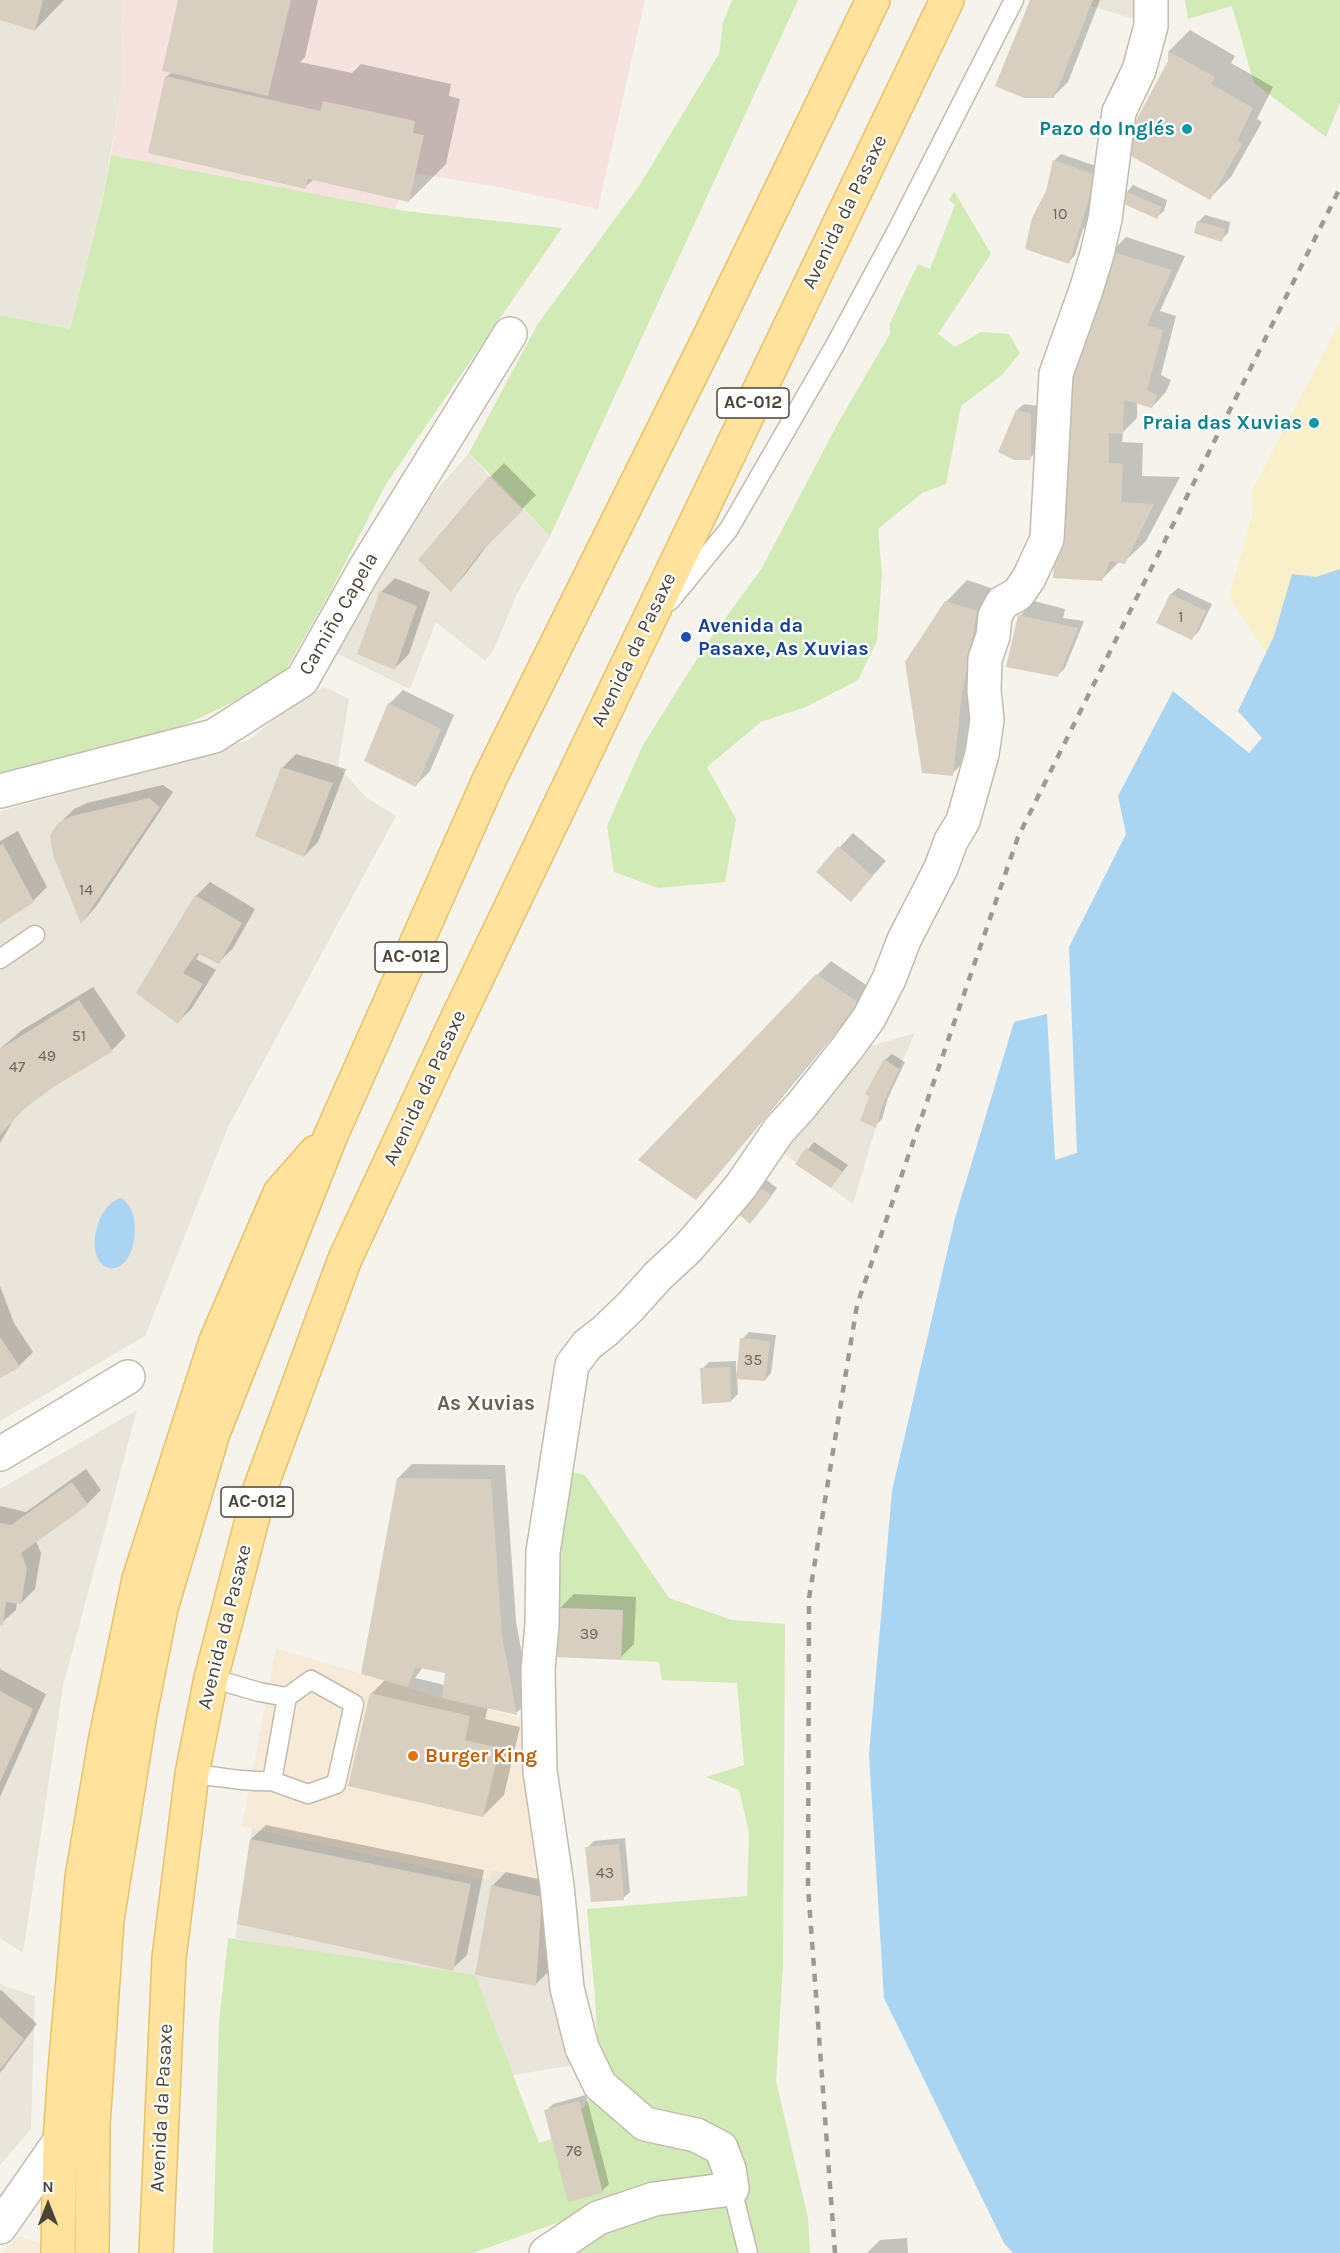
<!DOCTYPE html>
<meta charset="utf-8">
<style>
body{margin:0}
#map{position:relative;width:1340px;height:2253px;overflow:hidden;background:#f6f3ec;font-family:Karla,sans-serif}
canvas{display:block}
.north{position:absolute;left:18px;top:2175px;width:60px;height:60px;-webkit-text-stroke:4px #fff;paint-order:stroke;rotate:0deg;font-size:16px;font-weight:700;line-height:24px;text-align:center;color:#4b4439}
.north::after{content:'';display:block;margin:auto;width:21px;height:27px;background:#4b4439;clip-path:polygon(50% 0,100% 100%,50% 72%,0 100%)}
</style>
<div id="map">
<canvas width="1340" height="2253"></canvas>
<div class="north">N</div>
</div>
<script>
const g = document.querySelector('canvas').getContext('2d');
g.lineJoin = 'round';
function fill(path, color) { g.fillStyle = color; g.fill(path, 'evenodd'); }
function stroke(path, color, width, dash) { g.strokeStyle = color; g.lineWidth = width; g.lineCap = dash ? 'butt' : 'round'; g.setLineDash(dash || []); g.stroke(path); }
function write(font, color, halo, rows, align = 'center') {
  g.font = font + ' Karla,sans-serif'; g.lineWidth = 4.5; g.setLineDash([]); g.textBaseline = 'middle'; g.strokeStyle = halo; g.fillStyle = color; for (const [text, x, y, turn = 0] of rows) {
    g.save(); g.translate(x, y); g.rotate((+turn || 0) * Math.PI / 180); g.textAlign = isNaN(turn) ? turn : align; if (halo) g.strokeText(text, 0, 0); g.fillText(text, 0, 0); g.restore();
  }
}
fill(new Path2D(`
 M0 0H121L122 85 102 203 70 329 0 315Z
 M1072 0H1135L1134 19 1091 6Z
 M469 453 489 476 550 536 517 594 494 649 485 661 436 622 410 689 336 653 351 617 386 556 427 501Z
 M325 687 349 699 338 767 367 798 396 816 228 1127 145 1336 0 1421V811L157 769 249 740 300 698Z
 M915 1033 882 1106 853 1204 779 1150 865 1048Z
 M137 1410 63 1686 23 1953 0 1938V1489Z
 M252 1828 471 1877 492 1870 548 1880 573 2065 474 2082 290 1950 235 1938Z
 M0 1983 4 1986 35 1996 31 2129 0 2165Z`), '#eae5da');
fill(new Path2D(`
 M276 1648 442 1698 529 1720 548 1880 492 1870 490 1880 471 1877 242 1826Z
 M18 2236 45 2245V2253H2Z`), '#f7ead8');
fill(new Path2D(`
 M121 0H645L598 209 498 187 407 172 396 209 111 155 122 85Z`), '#f6e3e0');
fill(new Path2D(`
 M732 0H798L550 536 469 453 537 325 639 186 719 54 723 23Z
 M1185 0H1340V102L1326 137 1254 83 1232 6 1188 19Z
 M111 155 405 211 562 228 386 484 328 596 280 680 180 727 0 774V315L70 329 102 203Z
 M954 191 991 254 938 334 955 347 981 332 1009 334 1020 353 1002 375 961 406 946 484 922 493 878 529 882 574 877 641 858 680 806 707 761 722 707 767 736 819 725 882 658 888 614 872 607 826 643 745 705 646 762 568 838 423 890 334V323L918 264 930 269 955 205 949 200Z
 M567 1471 585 1475 669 1598 732 1620 785 1624 783 1964 776 2081 808 2218 810 2253H555L562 2221 473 2253H213L219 2024 228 1938 475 1975 539 2143 563 2135 600 2085 595 1998 587 1909 747 1896 749 1832 739 1790 706 1777 744 1765 737 1683 662 1680 659 1662 621 1660 623 1610 558 1608Z`), '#d2eab5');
fill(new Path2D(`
 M1340 321V569L1316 578 1274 636 1266 653 1229 597 1252 515V491Z`), '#f9efc9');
fill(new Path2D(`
 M1340 569V2253H1013L1004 2243 884 1998 869 1754 892 1491 955 1218 1014 1022 1047 1014 1055 1160 1077 1153 1069 947 1126 834 1118 796 1173 691 1249 753 1262 738 1238 711 1274 636 1292 574 1316 577Z
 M121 1198C145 1211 136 1272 110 1268 84 1263 94 1205 121 1198Z`), '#a9d4f2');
fill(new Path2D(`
 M0 0H64L35 30 0 19Z
 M180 0H318L305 57 300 62 352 73 361 64 451 84 449 96 460 99 446 164 409 201 314 179 305 187 166 77 172 72Z
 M1032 0H1100L1068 82 1053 97Z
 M1190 30 1235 56 1231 63 1273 87 1257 119 1262 122 1231 177 1210 198 1170 62 1169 51Z
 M1061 154 1102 168 1090 222 1083 229 1075 255 1069 262 1047 191 1054 161Z
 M1133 185 1167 200 1164 211 1157 217 1124 202 1127 192Z
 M1205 215 1230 222 1228 233 1221 240 1198 222Z
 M1126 237 1185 256 1160 311 1176 316 1161 375 1171 380 1166 392 1152 407 1137 402V418L1123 432 1122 442 1143 443 1142 476 1180 477 1146 541 1124 562 1120 561 1101 580 1112 251Z
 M1024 404 1038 406 1037 451 1030 458 1017 410Z
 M504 463 536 495 493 538 464 576 451 590 490 477Z
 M395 578 430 592 409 654 395 668 381 592Z
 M967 580 997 590 973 753 952 774 946 602Z
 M1178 588 1212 604 1199 631 1192 638 1158 622 1171 594Z
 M1034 601 1065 609 1063 618 1084 621 1065 668 1058 675 1020 616Z
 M403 690 454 715 430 771 416 785 389 704Z
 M296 754 346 769 318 842 304 856 282 768Z
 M163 785 173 792 95 908 82 922 59 824 74 809 87 803Z
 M18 831 47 887 33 901 0 923V841Z
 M853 833 886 861 851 900 839 848Z
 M210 882 255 909 233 948 219 962 200 953 196 959 216 970 192 1008 178 1022 138 993 196 896Z
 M831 961 872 989 710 1184 696 1198 817 975Z
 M93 987 126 1036 112 1050 54 1085 17 1114 0 1143V1049L22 1030Z
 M892 1054 905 1062 888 1098 882 1119 875 1126 885 1060Z
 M814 1142 848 1165 831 1186 797 1163Z
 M764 1178 777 1188 757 1215 737 1211Z
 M0 1286 14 1323 33 1352 19 1366 0 1377Z
 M749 1332 776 1335 771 1373 765 1380 737 1377 738 1394 731 1401 702 1369 709 1362 736 1361V1373H738L742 1339Z
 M412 1464 505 1465 516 1621 530 1700 516 1713 488 1707 485 1719 520 1727 504 1795 483 1816 371 1694 386 1679 398 1478ZM423 1667 447 1672 445 1685 415 1678Z
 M86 1469 101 1490 87 1504 36 1541 41 1553 35 1589 21 1603 17 1602 16 1610 0 1624V1506L26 1512Z
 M574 1594 636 1597 634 1644 620 1658 560 1608Z
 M0 1669 46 1694 0 1797Z
 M266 1825 484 1870 467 1955 452 1969 251 1839Z
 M625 1838 630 1892 623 1898 587 1848 594 1841Z
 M506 1872 556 1883 550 1970 536 1984 492 1886Z
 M1 1990 37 2024 0 2073V1991Z
 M586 2095 609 2184 602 2191 546 2111 553 2104Z
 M907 2238 908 2253H867L880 2240Z`), '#0003');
fill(new Path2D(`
 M0 0H43L35 31 0 20Z
 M178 0H291L268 96 162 71Z
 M1030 0H1093L1054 98H1024L995 86Z
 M1168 51 1215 77 1211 84 1253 108 1237 141 1242 144 1210 200 1120 150 1168 61Z
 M165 76 320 111 323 101 415 121 413 133 424 135 409 202 308 179 306 189 148 153Z
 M1053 160 1096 175 1069 264 1025 249 1032 218 1046 191Z
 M1125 191 1162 207 1157 219 1122 203Z
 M1197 221 1225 229 1222 242 1194 233Z
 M1110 251 1172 270 1147 325 1163 330 1147 390 1157 395 1152 408 1124 400 1123 434 1109 433V463L1123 464 1121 502 1154 504 1125 564 1110 561 1102 581 1053 578 1067 384Z
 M1016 410 1031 413V460H1014L998 452Z
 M489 476 523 510 479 554 451 592 418 560Z
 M380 591 417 606 395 670 357 654Z
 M1170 594 1206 611 1192 640 1156 623Z
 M945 601 977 611 961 701 953 776 922 773 905 662Z
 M1018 615 1078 628 1058 677 1006 667Z
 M388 703 441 729 416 787 364 761Z
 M281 767 333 783 304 857 255 836Z
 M149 798 160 807 81 924 53 855 50 835 58 823 72 816Z
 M3 844 34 902 0 924V846Z
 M838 846 873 876 851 902 816 872Z
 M195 895 242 923 219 964 197 953 183 973 203 984 178 1024 136 993Z
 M816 974 859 1003 696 1200 638 1160Z
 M79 1000 113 1051 55 1086 25 1108 0 1135V1049Z
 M884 1059 899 1069 882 1106 876 1128 860 1121 869 1097 865 1094Z
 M806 1148 843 1172 831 1188 795 1164Z
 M756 1184 772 1196 750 1224 735 1211Z
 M0 1337 20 1367 0 1378Z
 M740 1338 770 1341 765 1381 736 1379Z
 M730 1367 731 1402 702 1404 700 1368Z
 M397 1478 491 1479 502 1636 517 1715 442 1698 445 1673 415 1667 408 1687 361 1674Z
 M72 1482 88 1505 21 1553 27 1568 21 1604 6 1602 3 1626 0 1625V1523L11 1525Z
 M558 1608 623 1610 621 1660 556 1657Z
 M0 1691 33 1709 0 1782Z
 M370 1693 470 1716 465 1740 500 1748 483 1817 348 1786Z
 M250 1839 471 1884 453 1971 237 1924Z
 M619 1844 624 1900 591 1902 585 1847Z
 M491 1885 542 1897 536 1986 475 1975Z
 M0 2017 24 2039 0 2070Z
 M579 2101 603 2193 568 2202 544 2110Z`), '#d8cfc1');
const lane = new Path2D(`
 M670 601 729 529 834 347 895 234 1014 0
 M0 959 35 935
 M192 1774C219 1776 245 1783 272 1781L287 1697 259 1692 211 1678
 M272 1781 308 1794 336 1784 354 1704 311 1680 287 1697
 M732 2189 748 2253`);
const street = new Path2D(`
 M0 791 214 736 302 680 364 570 510 334
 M0 1454 128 1377
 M0 2227 60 2141
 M546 2253 598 2218 654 2199 732 2189 729 2169 721 2148 696 2135 645 2124 600 2085 582 2048 567 1988 557 1886 540 1771 538 1670 542 1624 543 1552 572 1365 587 1345 605 1331 630 1307 658 1276 688 1248 716 1216 741 1186 779 1130 801 1106 848 1047 869 1018 889 979 904 940 941 868 951 841 963 821 982 754 987 720 984 690 985 659 993 636 995 616 1002 603 1018 594 1029 578 1047 539 1056 374 1086 290 1097 254 1105 219 1119 112 1139 70 1151 26V0`);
const primary = new Path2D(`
 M58 2253 60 2141 65 2070 82 1878 105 1742 139 1579 216 1341 280 1193 316 1152
 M92 2253 93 2124 107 1920 140 1714 161 1608 213 1433 331 1135 490 778 710 336 873 0
 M156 2253 169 1958 192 1774 211 1678 260 1489 345 1259 449 1036 947 0`);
stroke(lane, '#c2bbae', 21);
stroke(street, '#c2bbae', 36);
stroke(primary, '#e6c16a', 36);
stroke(lane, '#fff', 18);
stroke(street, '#fff', 33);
stroke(primary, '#ffe39c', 33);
stroke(new Path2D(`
 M835 2253 808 1887 809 1598 857 1305 1018 837 1340 188`), '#9a9a9a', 4.5, [8, 8]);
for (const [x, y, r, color] of [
 [1187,129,6,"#0f9aa8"],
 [1314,423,6,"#0f9aa8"],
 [686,637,6,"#1a4fb4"],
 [413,1756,6,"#e8710a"]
]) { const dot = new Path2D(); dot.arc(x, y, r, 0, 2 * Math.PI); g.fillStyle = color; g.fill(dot); stroke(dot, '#fff', 2); }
write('16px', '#6e675b', null, [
 ["10",1060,214],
 ["1",1181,617],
 ["14",86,890],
 ["51",79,1036],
 ["49",47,1056],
 ["47",17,1067],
 ["35",753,1360],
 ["39",589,1634],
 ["43",605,1873],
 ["76",574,2151]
]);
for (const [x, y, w] of [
 [753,403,72],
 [411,957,72],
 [257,1502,72]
]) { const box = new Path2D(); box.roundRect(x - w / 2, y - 15, w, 30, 4.5); g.fillStyle = '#fff'; g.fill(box); stroke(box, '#4b4439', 1.5); }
write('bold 18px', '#4b4439', null, [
 ["AC-012",753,403],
 ["AC-012",411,957],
 ["AC-012",257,1502]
]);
write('bold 20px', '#0d838f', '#fff', [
 ["Pazo do Inglés",1175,129],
 ["Praia das Xuvias",1302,423]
], 'right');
write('20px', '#4b4439', '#fff', [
 ["Avenida da Pasaxe",845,212,-64],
 ["Camiño Capela",339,614,-60],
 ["Avenida da Pasaxe",634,650,-64],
 ["Avenida da Pasaxe",425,1088,-65],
 ["Avenida da Pasaxe",225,1627,-76],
 ["Avenida da Pasaxe",162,2108,-87]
]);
write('bold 20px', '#164399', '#fff', [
 ["Avenida da",698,626],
 ["Pasaxe, As Xuvias",698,649]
], 'left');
write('bold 20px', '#c56008', '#fff', [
 ["Burger King",425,1756]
], 'left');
write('bold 21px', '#6e6250', '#fff', [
 ["As Xuvias",486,1404]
]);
</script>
